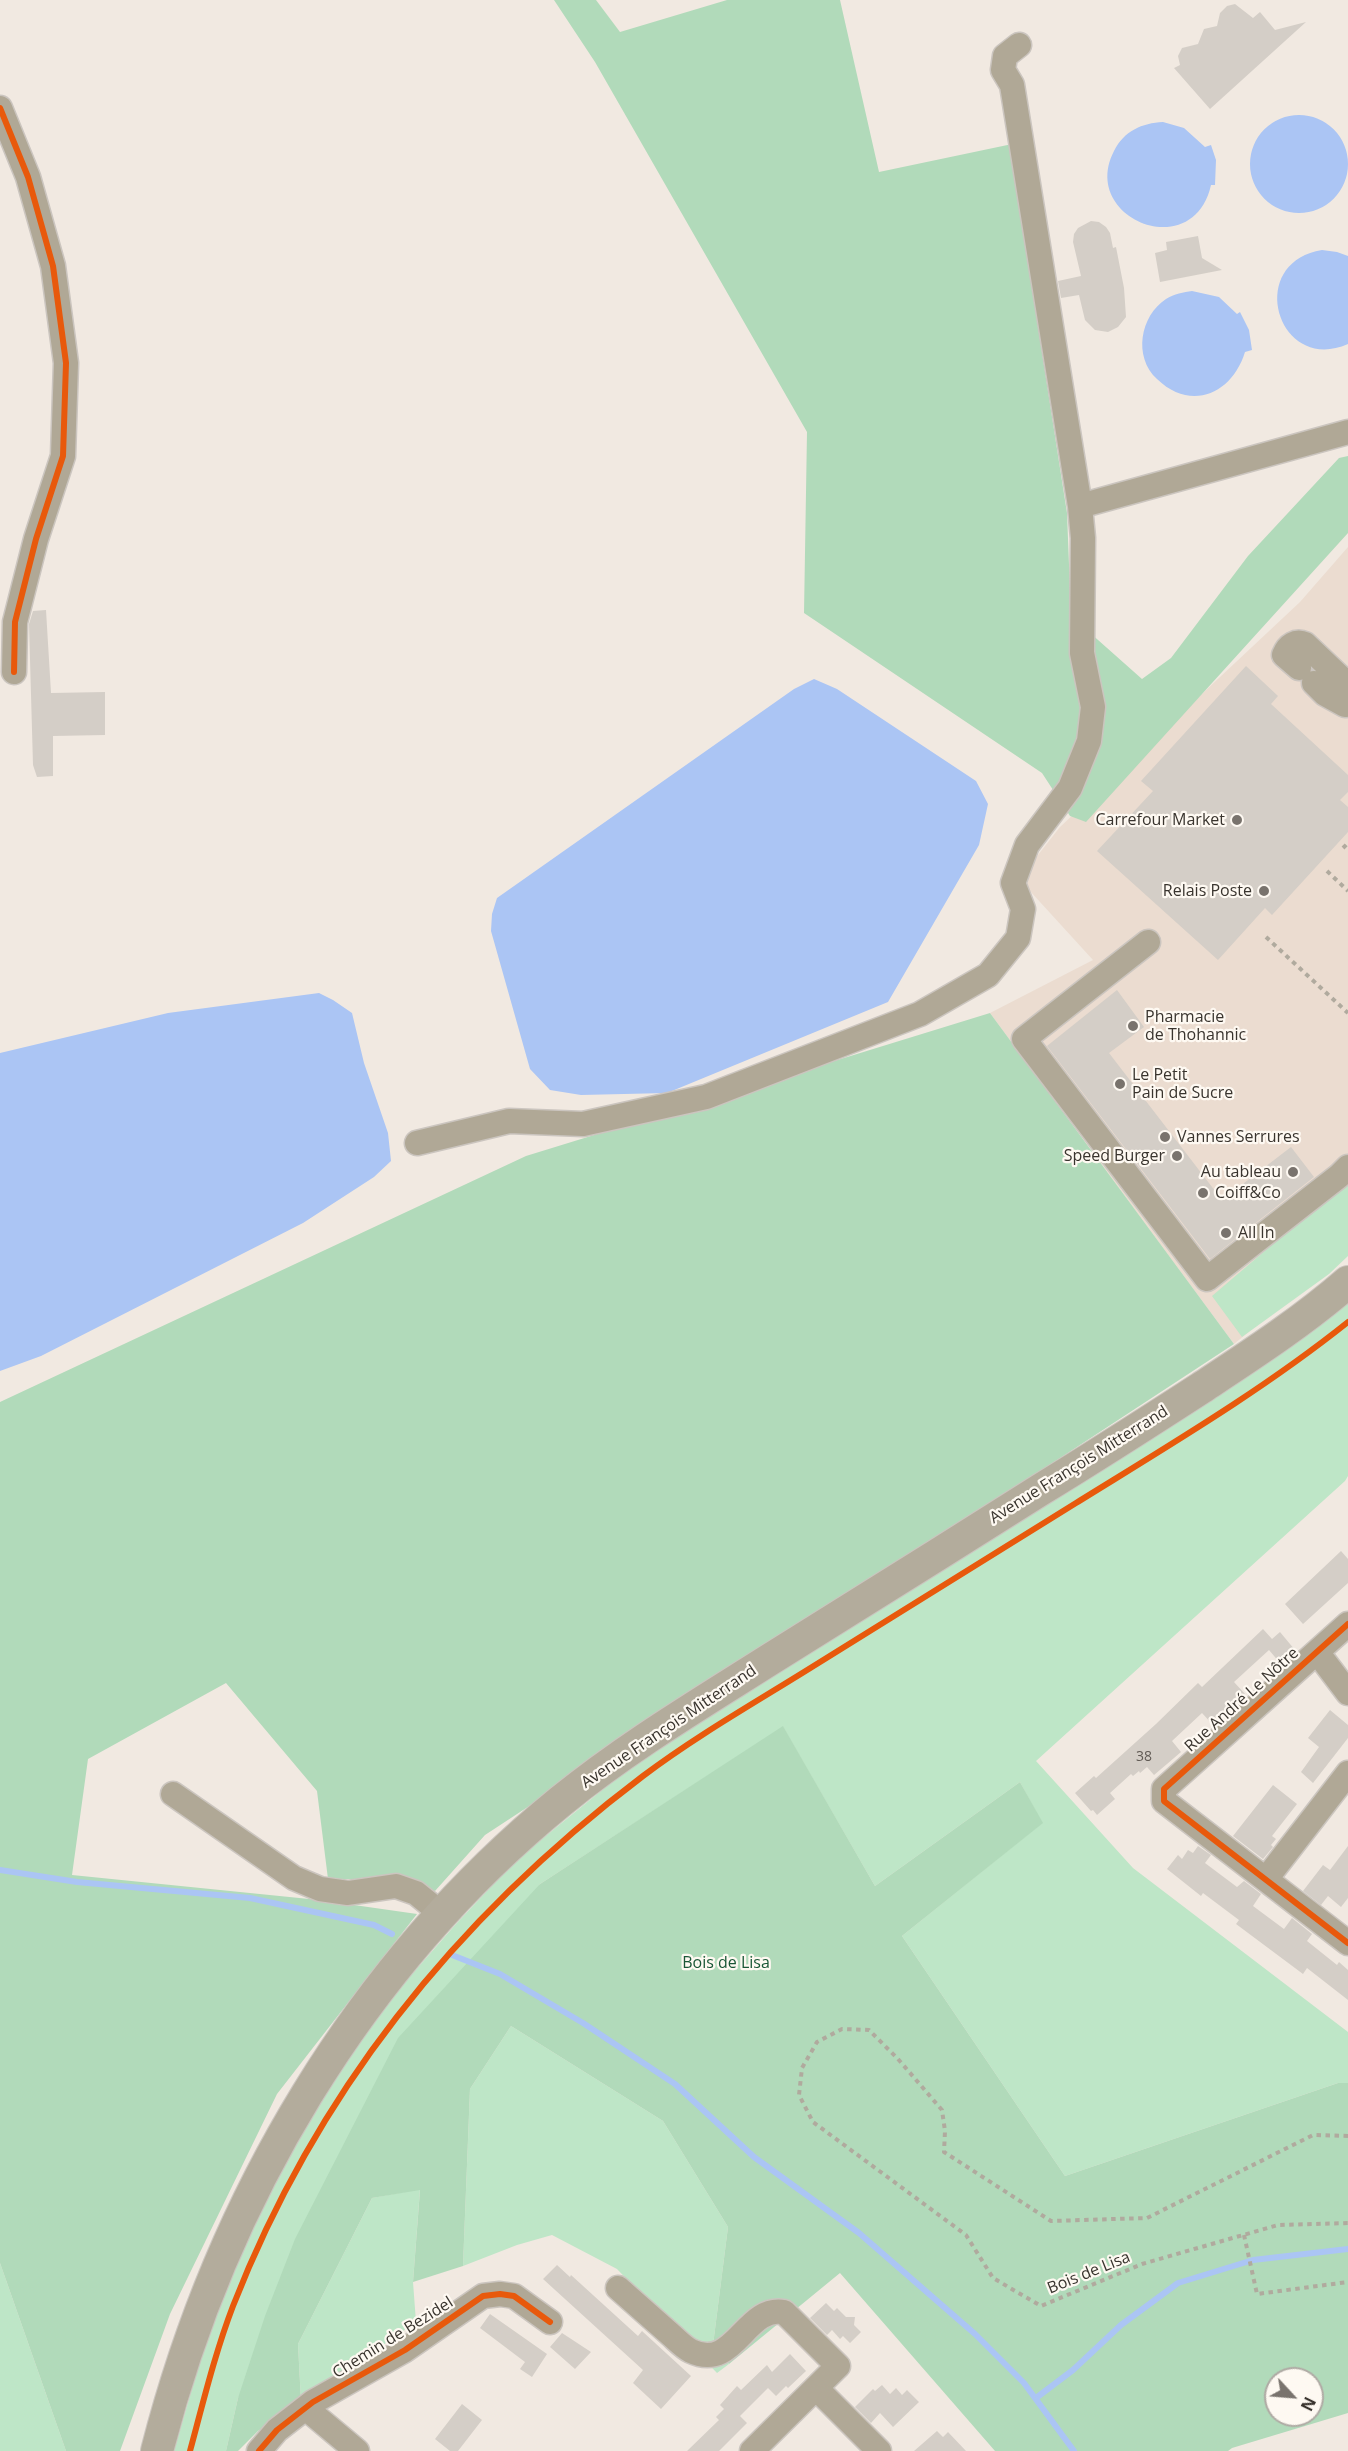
<!DOCTYPE html>
<meta charset="utf-8">
<style>
body{margin:0}
#map{position:relative;width:1348px;height:2451px;overflow:hidden;background:#f1e9e1;font-family:"Open Sans",sans-serif}
canvas{display:block}
.north{position:absolute;left:1264px;top:2367px;width:60px;height:60px;box-sizing:border-box;background:#fef9f2;border:2px solid #afaaa4;border-radius:50%;rotate:116deg;font-size:16px;font-weight:700;line-height:24px;text-align:center;color:#39342e}
.north::after{content:'';display:block;margin:auto;width:21px;height:27px;background:#79736d;clip-path:polygon(50% 0,100% 100%,50% 72%,0 100%)}
</style>
<div id="map">
<canvas width="1348" height="2451"></canvas>
<div class="north">N</div>
</div>
<script>
const g = document.querySelector('canvas').getContext('2d');
g.lineJoin = 'round';
function fill(path, color) { g.fillStyle = color; g.fill(path, 'evenodd'); }
function stroke(path, color, width, dash) { g.strokeStyle = color; g.lineWidth = width; g.lineCap = dash ? 'butt' : 'round'; g.setLineDash(dash || []); g.stroke(path); }
function write(font, color, halo, rows, align = 'center') {
  g.font = font + ' "Open Sans",sans-serif'; g.lineWidth = 4.5; g.setLineDash([]); g.textBaseline = 'middle'; g.strokeStyle = halo; g.fillStyle = color; for (const [text, x, y, turn = 0] of rows) {
    g.save(); g.translate(x, y); g.rotate((+turn || 0) * Math.PI / 180); g.textAlign = isNaN(turn) ? turn : align; if (halo) g.strokeText(text, 0, 0); g.fillText(text, 0, 0); g.restore();
  }
}
fill(new Path2D(`
 M1348 547V1250L1234 1344 990 1013 1093 960 1019 879 1060 827 1300 602Z`), '#ebdcd0');
fill(new Path2D(`
 M1348 1180V1256L1329 1274 1242 1337 1212 1296Z
 M1348 1303V1476L1345 1481 1036 1761 1133 1868 1348 2032V2083H1338L1065 2176 902 1936 1042 1823 1020 1782 875 1886 783 1727 540 1884 238 2398 226 2451H174L220 2292 272 2168 363 2030 456 1924 515 1861 639 1760 1239 1381Z
 M511 2026 663 2121 728 2227 713 2345 729 2364 717 2373 617 2269 552 2235 517 2245 463 2266 470 2089Z
 M420 2189 413 2282 416 2322 301 2402 298 2344 372 2198Z
 M0 2263 66 2451H0Z`), '#bee6c7');
fill(new Path2D(`
 M554 0H596L620 32 727 0H840L879 172 1017 143 1024 237 1067 513 1071 616 1142 679 1171 658 1248 556 1339 458 1348 456V533L1086 822 1070 816 1042 773 804 613 807 432 595 62Z
 M990 1013 1234 1344 485 1835 435 1891 400 1879H328L317 1791 226 1683 88 1759 72 1875 319 1900 417 1914 277 2094 170 2314 120 2451H66L0 2263V1402L526 1156Z
 M783 1726 875 1886 1020 1782 1043 1823 902 1936 1065 2176 1338 2083H1348V2413L1232 2448 1228 2451H995L840 2273 729 2364 713 2345 728 2227 663 2121 511 2026 470 2089 463 2266 413 2282 420 2190 372 2198 298 2344 301 2402 258 2431 238 2451H226L238 2398 265 2316 295 2239 398 2038 540 1884ZM1276 2379H1312V2415H1276Z`), '#b1daba');
fill(new Path2D(`
 M1250 164a49 49 0 1 1 98 0a49 49 0 1 1-98 0Z
 M1163 122 1184 128 1205 147 1211 145 1216 160 1215 185H1211C1193 265 1079 218 1114 151 1124 131 1142 123 1163 122Z
 M1322 250 1337 252 1348 256V344C1278 375 1244 263 1322 250Z
 M1192 291 1219 297 1237 314 1240 312 1249 330 1252 350 1245 352C1232 394 1191 412 1157 379 1133 357 1140 316 1166 299 1174 294 1184 292 1192 291Z
 M814 679 837 689 976 781 988 804 979 845 888 1002 667 1093 581 1095 550 1090 530 1069 491 931 492 914 497 898 794 689Z
 M319 993 333 1000 352 1013 364 1063 388 1133 391 1161 374 1177 303 1223 41 1356 0 1371V1053L168 1013Z`), '#abc5f4');
stroke(new Path2D(`
 M0 1870 77 1882 250 1898 374 1925 392 1934
 M452 1955 500 1974 583 2023 675 2084 754 2157 859 2233 975 2334 1024 2383 1074 2451
 M1036 2398 1073 2370 1121 2325 1178 2283 1253 2260 1348 2249`), '#abc5f4', 6);
fill(new Path2D(`
 M1235 4 1253 18 1260 12 1275 30 1306 22 1210 109 1174 68 1180 65 1178 56 1182 48 1198 44 1204 29 1217 26 1220 13 1227 6Z
 M1091 221 1099 222 1106 227 1110 233 1113 248 1116 247 1124 288 1126 317 1118 327 1108 332 1095 330 1085 320 1079 295 1061 298 1058 281 1081 276 1073 242 1074 234 1078 228Z
 M1198 236 1202 258 1222 270 1160 282 1155 253 1167 250 1166 242Z
 M46 610 51 693 105 692V735L53 736V776L37 777 33 765 29 624 33 611Z
 M1246 666 1278 696 1271 704 1348 775V792L1340 800 1348 807V832L1272 915 1265 908 1218 960 1097 851 1153 791 1141 781Z
 M1117 990 1144 1027 1109 1053 1222 1200 1291 1147 1314 1177 1210 1259 1047 1046Z
 M1341 1551 1348 1559V1583L1303 1624 1285 1604Z
 M1263 1629 1272 1639 1280 1632 1295 1650 1280 1663 1269 1650 1234 1682 1245 1694 1231 1707 1212 1724 1202 1713 1172 1741 1181 1752 1167 1764 1154 1775 1147 1767 1140 1773 1139 1771 1133 1776 1131 1774 1110 1793 1115 1799 1097 1815 1093 1810 1091 1811 1075 1793 1094 1776 1096 1778 1156 1724 1198 1683 1202 1687Z
 M1330 1710 1348 1725V1738L1313 1783 1301 1772 1319 1747 1308 1738Z
 M1273 1785 1297 1804 1272 1836 1276 1839 1271 1845 1273 1847 1263 1859 1233 1836Z
 M1198 1846 1211 1855 1205 1863 1237 1887 1244 1881 1261 1894 1253 1906 1284 1929 1292 1918 1312 1934 1307 1941 1337 1965 1339 1962 1348 1970V2000L1307 1968 1303 1974 1236 1924 1239 1920 1203 1893 1201 1896 1167 1869 1178 1855 1182 1859 1188 1850 1193 1853Z
 M1348 1846V1898L1341 1907 1328 1896 1321 1905 1303 1891 1323 1865 1330 1870Z
 M557 2265 570 2277 571 2275 638 2336 642 2331 691 2376 661 2409 633 2383 643 2370 543 2279Z
 M826 2303 834 2311 837 2308 846 2317H855L854 2325 861 2332 850 2343 843 2336 840 2339 832 2330 827 2335 810 2318Z
 M490 2314 547 2354 532 2377 520 2369 525 2362 480 2328Z
 M562 2333 591 2352 575 2369 550 2347Z
 M790 2354 806 2371 788 2388 786 2386 776 2396 768 2388 740 2416 747 2423 719 2451H687L719 2420 716 2417 724 2409 720 2405 737 2386 741 2390 767 2365 772 2372Z
 M882 2385 890 2394 896 2388 902 2395 907 2390 919 2402 893 2427 880 2413 871 2423 855 2407 873 2389 875 2391Z
 M462 2404 482 2420 458 2451H450L435 2439Z
 M937 2431 943 2437 948 2432 966 2451H914Z`), '#d4cec7');
const minor = new Path2D(`
 M0 108 28 177 53 266 66 363 63 456 36 539 15 622 14 672
 M1080 506 1348 432
 M1299 668 1284 655C1288 645 1296 640 1305 644L1343 680 1345 705 1325 694 1314 683
 M1148 942 1024 1039 1207 1279 1339 1176 1348 1167
 M417 1143 509 1121 583 1124 706 1097 920 1014 988 975 1018 938 1023 909 1013 883 1027 845 1070 788 1089 741 1093 707 1082 653 1083 538 1080 506 1012 85 1003 70 1005 56 1019 45
 M1348 1624 1164 1789V1801L1348 1943
 M1317 1652 1348 1693
 M173 1794 294 1878 320 1889 348 1893 396 1886 416 1893 443 1915
 M1266 1879 1348 1773
 M618 2288C635 2303 652 2318 670 2334 676 2339 683 2347 691 2351 735 2372 745 2305 784 2312L838 2366 752 2451
 M817 2389 879 2451
 M307 2407 314 2415 357 2451
 M259 2451 277 2430 313 2402 405 2350 483 2296 500 2294 514 2296 550 2322`);
const major = new Path2D(`
 M157 2451C221 2200 359 1966 561 1801 626 1748 698 1705 769 1660 859 1604 950 1547 1040 1490 1094 1457 1147 1423 1201 1388 1251 1355 1302 1322 1348 1282`);
stroke(minor, '#cbc5bf', 27);
stroke(major, '#cbc5bf', 34);
stroke(new Path2D(`
 M1343 848 1348 843
 M1327 871 1348 891
 M1266 937 1348 1013
 M1348 2136 1313 2135 1147 2218 1051 2221 944 2152 945 2131 942 2110 898 2059 869 2030 842 2029 817 2042 802 2068 799 2095 813 2122 966 2235 993 2278 1041 2306 1142 2264 1278 2225 1348 2223
 M1244 2235 1257 2294 1348 2282`), '#b0aa9e', 4, [4.5, 4.5]);
stroke(minor, '#b0a896', 24);
stroke(major, '#b3ac9c', 32);
stroke(new Path2D(`
 M0 108 28 177 53 266 66 363 63 456 36 539 15 622 14 672
 M1348 1624 1164 1789V1801L1348 1943
 M190 2451C203 2403 215 2353 233 2306 317 2091 459 1915 643 1776 696 1736 756 1702 812 1667 900 1613 988 1558 1076 1503 1168 1446 1263 1390 1348 1322
 M259 2451 277 2430 313 2402 405 2350 483 2296 500 2294 514 2296 550 2322`), '#e8590c', 6);
for (const [x, y, r, color] of [
 [1237,820,6,"#79736d"],
 [1264,891,6,"#79736d"],
 [1133,1026,6,"#79736d"],
 [1120,1084,6,"#79736d"],
 [1165,1137,6,"#79736d"],
 [1177,1156,6,"#79736d"],
 [1293,1172,6,"#79736d"],
 [1203,1193,6,"#79736d"],
 [1226,1233,6,"#79736d"]
]) { const dot = new Path2D(); dot.arc(x, y, r, 0, 2 * Math.PI); g.fillStyle = color; g.fill(dot); stroke(dot, '#fef9f2', 2); }
write('14px', '#605a54', null, [
 ["38",1144,1757]
]);
write('16px', '#39342e', '#fef9f2', [
 ["Carrefour Market",1225,820,"right"],
 ["Relais Poste",1252,891,"right"],
 ["Pharmacie",1145,1017],
 ["de Thohannic",1145,1035],
 ["Le Petit",1132,1075],
 ["Pain de Sucre",1132,1093],
 ["Vannes Serrures",1177,1137],
 ["Speed Burger",1165,1156,"right"],
 ["Au tableau",1281,1172,"right"],
 ["Coiff&Co",1215,1193],
 ["All In",1238,1233]
], 'left');
write('16px', '#39342e', '#fef9f2', [
 ["Avenue François Mitterrand",1079,1465,-32],
 ["Rue André Le Nôtre",1242,1700,-42],
 ["Avenue François Mitterrand",669,1727,-34],
 ["Bois de Lisa",1089,2273,-22],
 ["Chemin de Bezidel",393,2338,-32]
]);
write('16px', '#1a5736', '#fef9f2', [
 ["Bois de Lisa",726,1963]
]);
</script>
